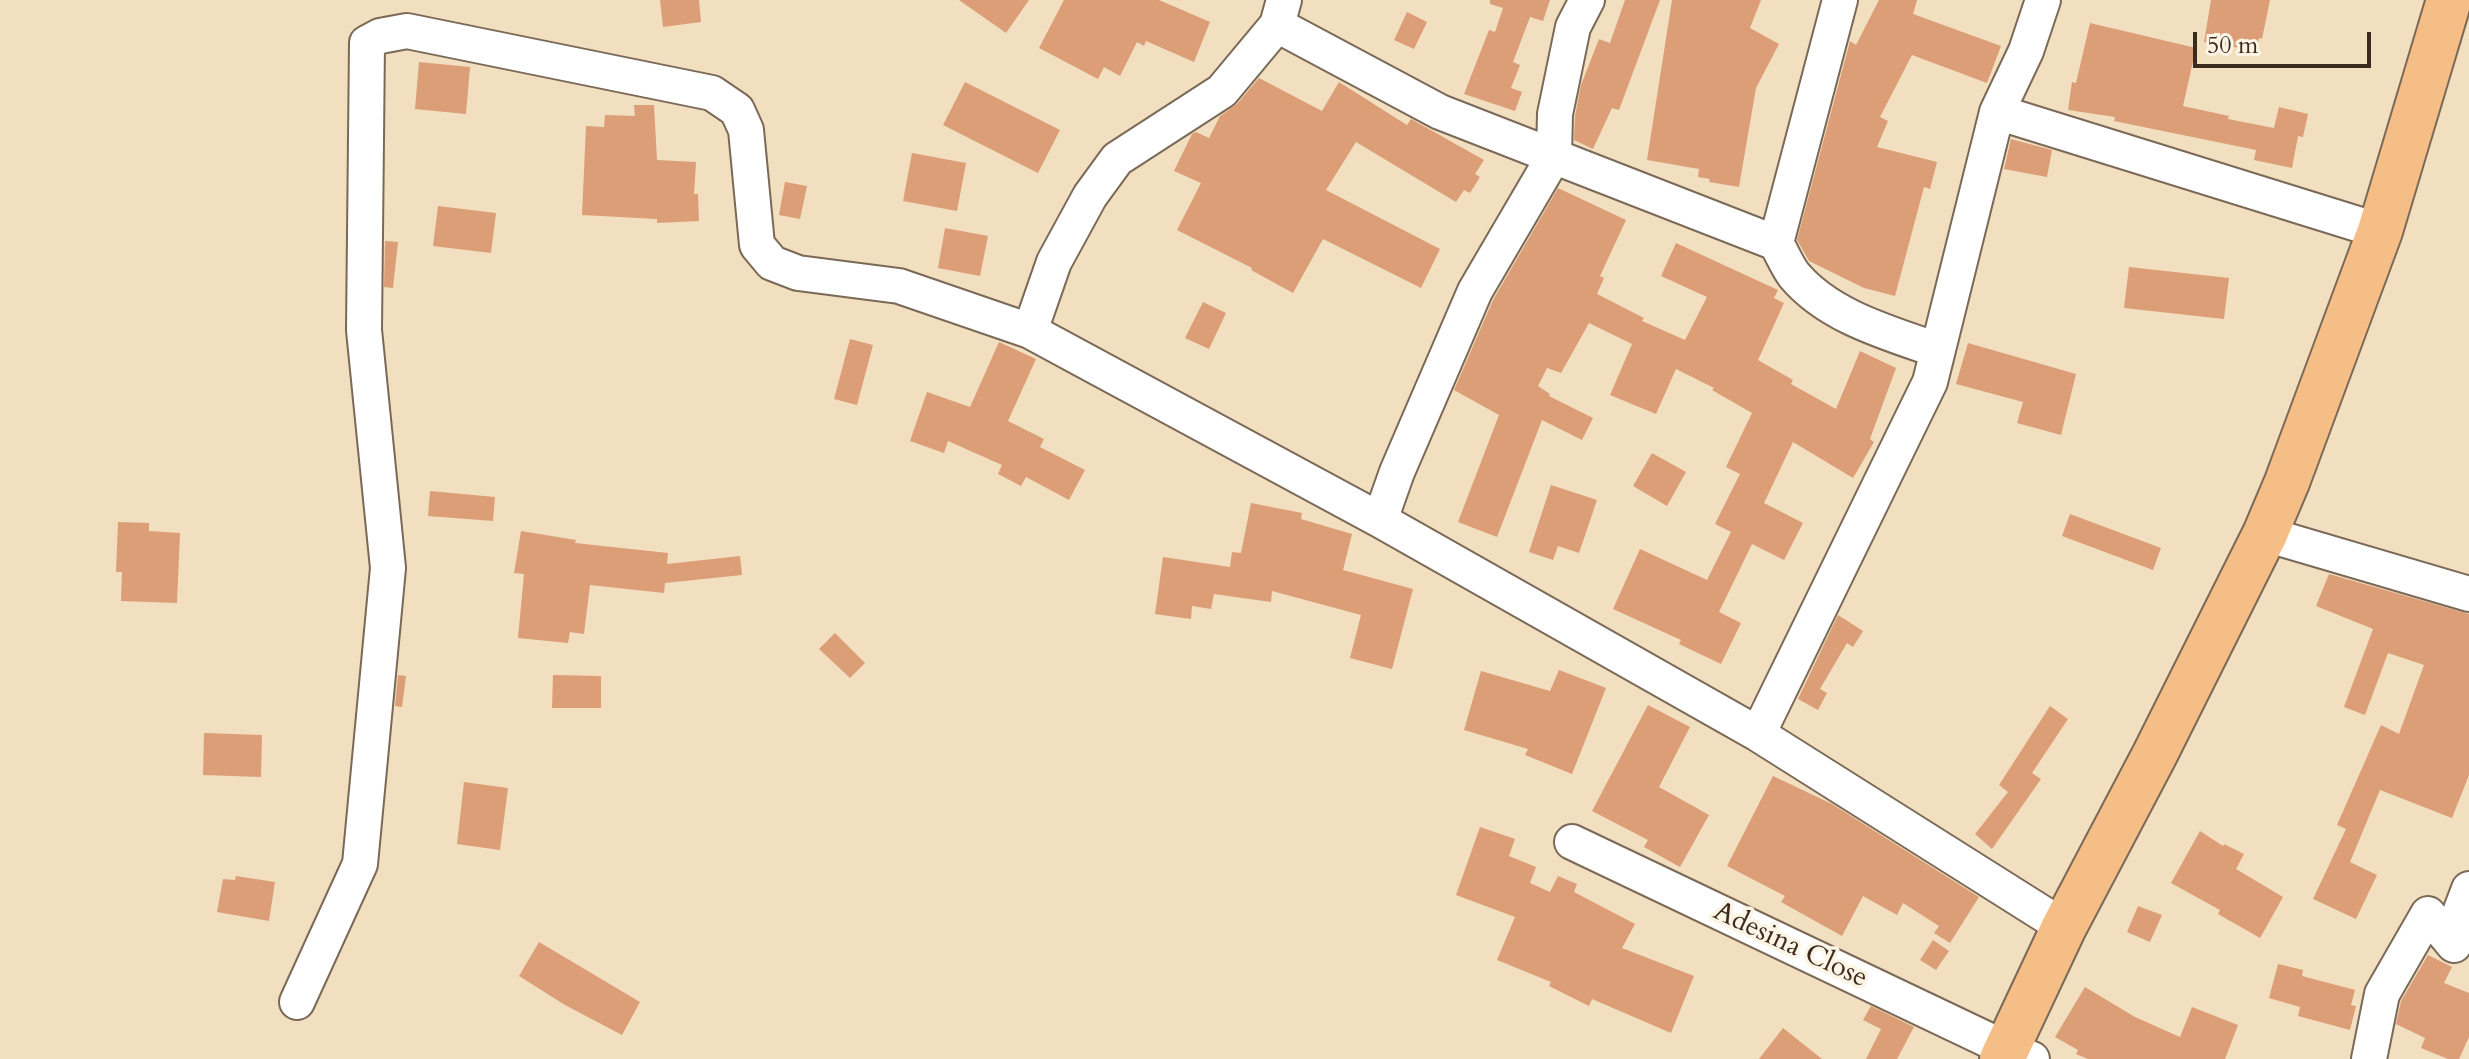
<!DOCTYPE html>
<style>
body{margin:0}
#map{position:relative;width:2469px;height:1059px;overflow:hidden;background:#f2dfc0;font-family:Cardo,serif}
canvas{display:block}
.scale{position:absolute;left:2193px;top:32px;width:178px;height:36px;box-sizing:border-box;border:4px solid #3b2a1e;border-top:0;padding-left:10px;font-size:24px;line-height:28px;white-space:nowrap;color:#3b2a1e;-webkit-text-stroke:6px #fcf5e5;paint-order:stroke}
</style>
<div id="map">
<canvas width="2469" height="1059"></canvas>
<div class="scale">50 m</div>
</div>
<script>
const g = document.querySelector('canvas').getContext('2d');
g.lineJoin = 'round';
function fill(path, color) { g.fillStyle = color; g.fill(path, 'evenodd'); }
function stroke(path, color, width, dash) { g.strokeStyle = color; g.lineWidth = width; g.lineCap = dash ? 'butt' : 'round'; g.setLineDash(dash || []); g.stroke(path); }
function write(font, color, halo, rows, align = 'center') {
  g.font = font + ' Cardo,serif'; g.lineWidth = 7; g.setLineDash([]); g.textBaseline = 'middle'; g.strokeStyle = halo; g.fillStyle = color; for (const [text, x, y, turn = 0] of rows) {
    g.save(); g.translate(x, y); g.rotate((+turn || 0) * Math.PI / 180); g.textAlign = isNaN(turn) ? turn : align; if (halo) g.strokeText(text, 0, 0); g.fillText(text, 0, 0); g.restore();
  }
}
fill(new Path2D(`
 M660 0H699L701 22 663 27Z
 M959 0H1029L1006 33Z
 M1064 0H1159L1210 22 1194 62 1146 41 1144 46 1137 42 1120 76 1104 67 1098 79 1039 48Z
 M1490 0H1550L1543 21 1530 17 1513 62 1520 65 1511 88 1522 92 1515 111 1464 94 1489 30 1495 32 1503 8 1490 4Z
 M1625 0H1660L1619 110 1612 108 1593 149 1574 140 1575 116 1581 85 1599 39 1610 43Z
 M1672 0H1761L1750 28 1779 44 1756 88 1739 187 1709 182 1710 179 1698 177 1699 169 1647 160Z
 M1879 0H1917L1913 14 2001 46 1987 83 1912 55 1880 117 1888 121 1877 147 1937 162 1930 189 1924 187 1895 296 1864 288 1809 261 1797 240 1850 41 1856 45Z
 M2211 0H2270L2262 39 2259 38 2257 51 2204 42Z
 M1407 12 1427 22 1414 49 1394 40Z
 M2090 23 2196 48 2183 106 2229 116 2228 119 2274 128 2279 107 2308 114 2303 137 2298 136 2292 168 2254 160 2256 150 2114 121 2115 117 2068 110 2072 82 2076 83Z
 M419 62 470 67 466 114 415 109Z
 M1259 78 1322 111 1339 82 1407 125 1411 119 1484 160 1475 174 1480 177 1470 193 1464 190 1456 202 1356 142 1326 190 1440 249 1421 288 1323 239 1293 293 1251 270 1252 268 1177 230 1201 183 1174 171 1192 134 1196 132 1209 138 1220 116 1237 104Z
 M965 82 1060 130 1038 173 943 125Z
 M634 105H654L657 160 696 162 694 194H698L699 221 657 223V219L582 215 586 126 604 127 605 115 635 116Z
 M2011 139 2052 150 2047 177 2004 169Z
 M912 153 966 163 957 211 903 201Z
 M785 182 807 186 800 219 779 215Z
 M1558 188 1626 220 1600 276 1604 278 1597 294 1644 318 1642 321 1685 340 1707 297 1661 276 1676 243 1778 290 1774 298 1784 303 1758 360 1793 380 1791 384 1836 409 1860 351 1896 368 1870 439 1874 442 1853 478 1793 442 1764 503 1803 523 1784 560 1752 544 1719 612 1741 623 1721 664 1679 644 1681 640 1613 609 1640 549 1707 580 1731 532 1715 524 1740 474 1726 467 1752 413 1712 390 1714 388 1676 369 1656 414 1610 395 1632 344 1589 323 1561 373 1547 368 1538 386 1550 394 1549 396 1593 418 1582 440 1542 420 1497 537 1458 522 1499 415 1454 390 1493 300Z
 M438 206 496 213 491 253 433 246Z
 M945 228 988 236 980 276 938 268Z
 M385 241 398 242 393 288 384 287Z
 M2129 267 2229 278 2224 319 2124 308Z
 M1203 302 1226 313 1209 349 1185 338Z
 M850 339 873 345 857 405 834 399Z
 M999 342 1036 359 1008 421 1044 439 1040 447 1085 470 1069 500 1026 477 1021 486 998 474 1002 465 948 441 944 453 910 441 927 392 970 407Z
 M1968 343 2076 374 2061 435 2017 423 2023 402 1956 384Z
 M1652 453 1686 472 1667 506 1633 486Z
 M1551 485 1597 500 1579 553 1558 546 1553 560 1529 552Z
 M430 491 495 497 493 521 428 516Z
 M1251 503 1302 513 1301 519 1352 534 1343 570 1413 589 1392 669 1350 658 1361 615 1272 591 1271 602 1214 594 1211 609 1192 606 1191 619 1155 614 1163 557 1230 567 1232 552 1241 553Z
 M2070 514 2161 548 2153 570 2062 536Z
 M118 522 149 523V531L180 533 177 603 121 601 122 572H116Z
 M521 531 576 540 575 543 668 553 667 564 740 556 742 575 665 583 664 593 590 585 584 634 570 632 568 643 518 638 524 574 514 573Z
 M2329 574 2469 614V775L2452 818 2380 790 2350 862 2377 875 2356 919 2313 899 2346 829 2337 825 2381 725 2399 734 2424 665 2388 653 2365 715 2344 707 2373 629 2316 606Z
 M1838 615 1863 631 1853 647 1847 643 1820 689 1827 693 1818 710 1798 699Z
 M835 633 865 663 850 678 819 649Z
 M1559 670 1606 688 1572 774 1525 755 1528 749 1464 730 1481 671 1550 691Z
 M398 675 406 676 402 707 395 706Z
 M553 675 601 676V708H552Z
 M1648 705 1690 727 1659 787 1709 815 1680 867 1644 847 1648 840 1592 811Z
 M2050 706 2068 719 2032 773 2041 779 1992 849 1975 834 2008 792 1999 785Z
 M204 733 262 735 261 777 203 775Z
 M1773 776 1832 804 1979 897 1950 943 1934 933 1939 926 1903 903 1897 915 1863 896 1842 936 1781 902 1785 896 1727 866Z
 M464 782 508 788 500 850 457 844Z
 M1480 827 1515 839 1509 856 1536 867 1530 883 1550 892 1558 876 1577 884 1574 892 1635 924 1622 948 1694 976 1671 1033 1592 999 1589 1006 1549 986 1551 982 1497 960 1515 917 1456 895Z
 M2200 831 2223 846 2224 844 2244 854 2236 869 2283 897 2260 938 2218 914 2220 910 2171 883Z
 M236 876 275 882 269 921 217 912 223 879 235 880Z
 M2138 906 2162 915 2150 942 2127 932Z
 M1933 940 1949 951 1936 970 1920 960Z
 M539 942 640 1002 622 1035 565 1005 519 976Z
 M2428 955 2452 967 2444 983 2469 993V1037L2459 1059H2448L2421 1048 2425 1038 2396 1024 2401 1001Z
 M2278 964 2303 970 2302 976 2355 990 2351 1005 2356 1006 2350 1030 2298 1016 2300 1007 2269 998Z
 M2085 987 2135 1017 2180 1037 2192 1007 2238 1025 2225 1059H2088L2076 1054 2078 1050 2055 1037Z
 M1871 1006 1914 1027 1897 1059H1866L1881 1029 1863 1020Z
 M1783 1028 1822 1059H1759Z`), '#db9e77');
const minor = new Path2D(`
 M1840 0 1776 243C1782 253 1787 266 1794 275 1829 317 1889 333 1937 350
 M1277 25 1440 112 1776 243
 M1997 112 2380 231
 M1030 331 1054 262 1090 196 1117 159 1222 91 1277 25 1284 0
 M1380 520 1397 472 1475 291 1554 156 1555 114 1573 27 1587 0
 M2265 534 2469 594
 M1758 734 1930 382 1997 112 2026 51 2043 0
 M1572 842 2007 1049 2032 1059
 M297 1002 360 864 388 568 364 330 367 43 380 36 407 31 712 93 737 110 746 130 757 245 772 263 798 273 899 286 1030 331 1380 520 1758 734 2064 927
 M2369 1059 2382 994 2428 914 2454 945 2461 910 2469 889`);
const major = new Path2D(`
 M2002 1059 2064 927 2155 754 2265 534 2287 482 2380 231 2449 0`);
stroke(minor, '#7b6957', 38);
stroke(major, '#7b6957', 48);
stroke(minor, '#fff', 34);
stroke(major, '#f6be87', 44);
write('28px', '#3b2a1e', '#fcf5e5', [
 ["Adesina Close",1790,946,25]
]);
</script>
